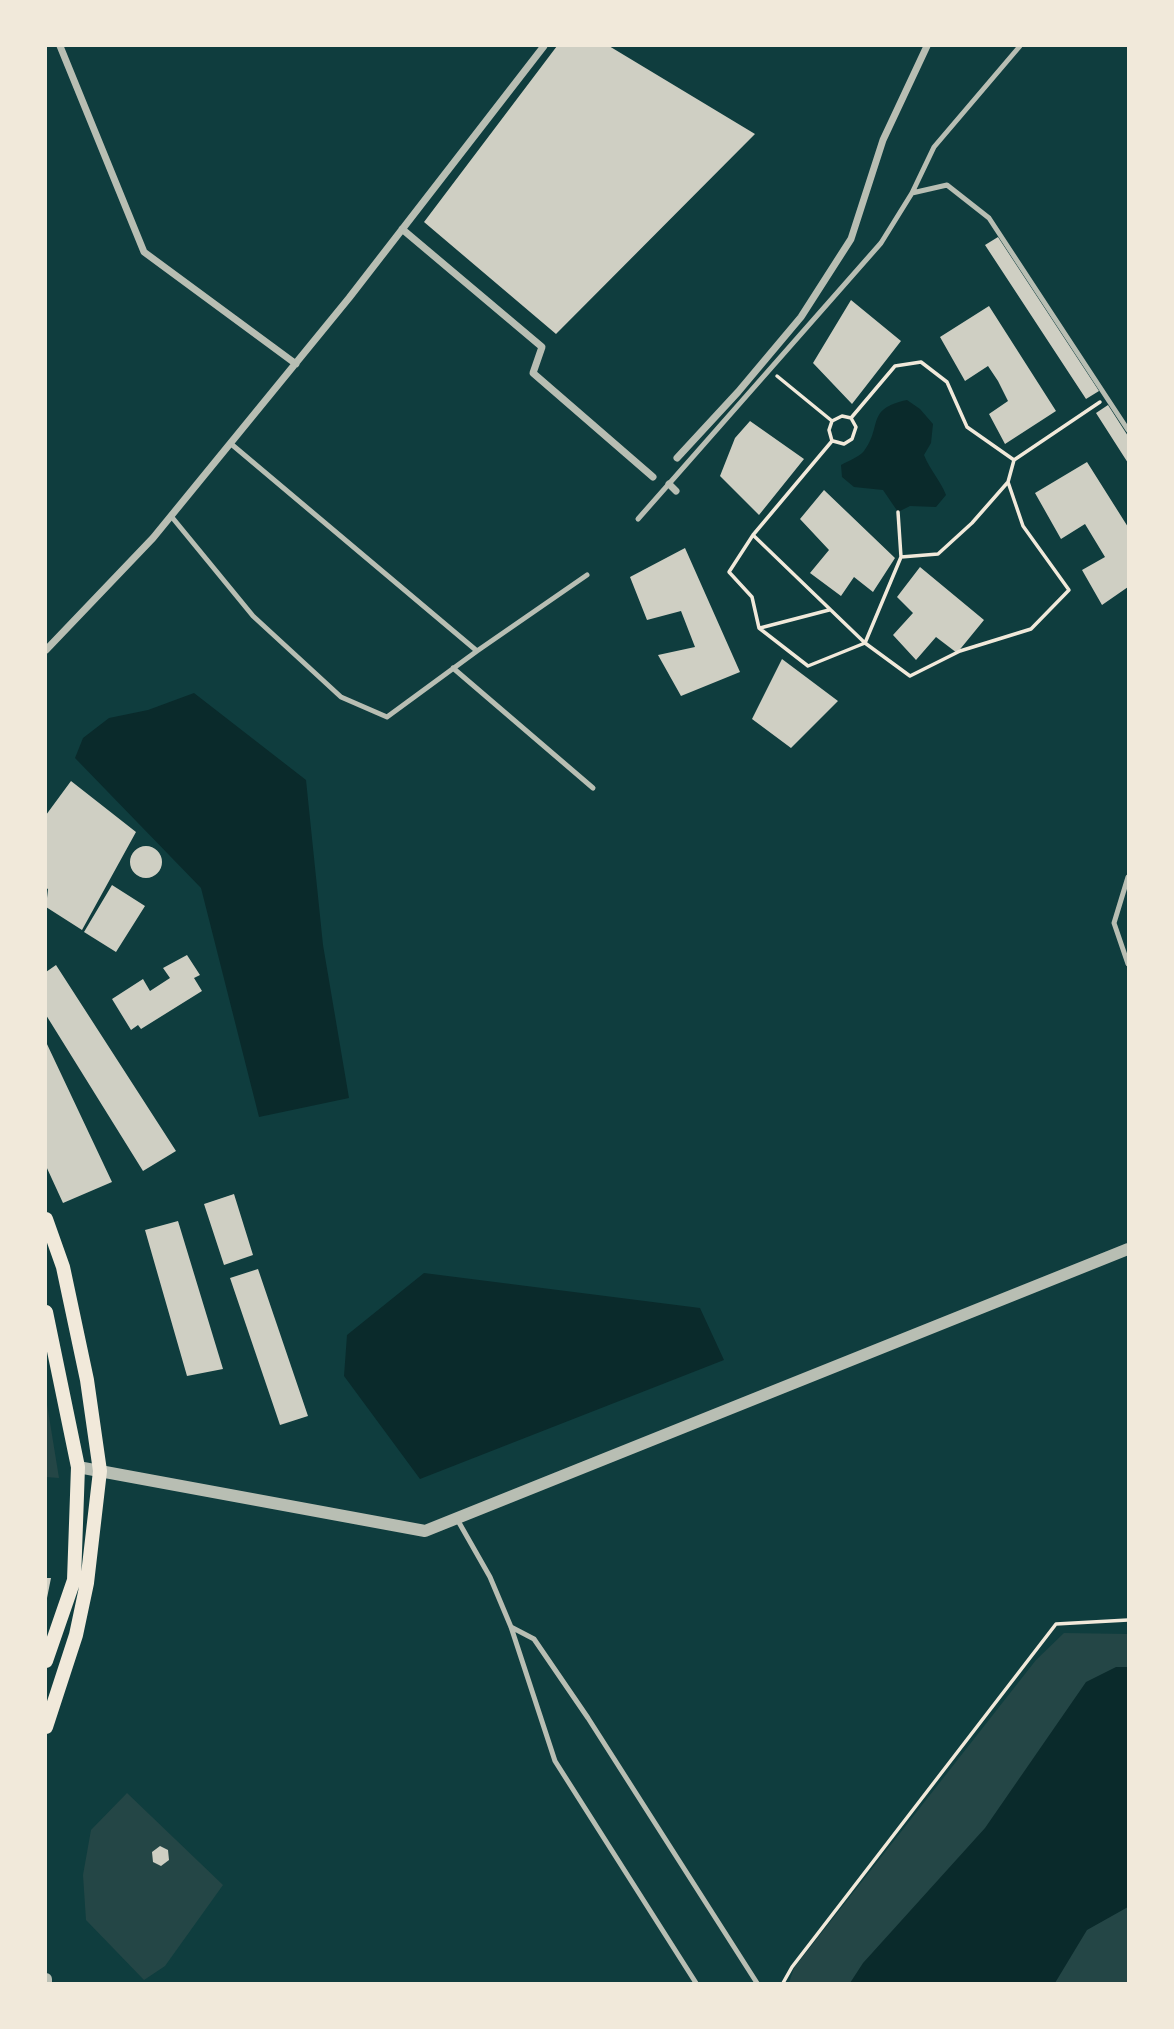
<!DOCTYPE html>
<style>
body{margin:0}
#map{position:relative;width:1174px;height:2029px;overflow:hidden;background:#0f3d3e;font-family:Signika,sans-serif}
canvas{display:block}
.frame{position:absolute;inset:0;border:47px solid #f1e9da;pointer-events:none}
</style>
<div id="map">
<canvas width="1174" height="2029"></canvas>
<div class="frame"></div>
</div>
<script>
const g = document.querySelector('canvas').getContext('2d');
g.lineJoin = 'round';
function fill(path, color) { g.fillStyle = color; g.fill(path, 'evenodd'); }
function stroke(path, color, width, dash) { g.strokeStyle = color; g.lineWidth = width; g.lineCap = dash ? 'butt' : 'round'; g.setLineDash(dash || []); g.stroke(path); }
fill(new Path2D(`
 M46 1398 59 1478 46 1477Z
 M1064 1633 1128 1634V1983H789L794 1968 1036 1660Z
 M127 1793 223 1885 165 1966 144 1980 86 1920 83 1875 91 1830Z`), '#244646');
fill(new Path2D(`
 M907 400 920 409 933 424 931 443 924 455C930 470 940 480 946 495L936 507 910 506 898 512 883 490 854 487 842 477 841 465C848 461 859 457 864 451 883 426 865 409 907 400Z
 M194 693 306 780 323 945 349 1098 259 1117 201 888 75 758 83 738 109 718 148 710Z
 M424 1273 700 1308 724 1360 420 1479 344 1376 347 1335Z
 M1116 1667H1128V1907L1087 1930 1055 1983H850L863 1963 985 1828 1086 1682Z`), '#0a2a2b');
fill(new Path2D(`
 M557 46H609L755 134 556 334 424 222Z
 M998 237 1099 391 1086 399 985 245Z
 M851 300 901 341 852 404 813 363Z
 M989 306 1056 411 1005 444 989 414 1008 401 998 381 988 366 965 381 940 337Z
 M1108 405 1128 436V463L1096 413Z
 M750 421 804 459 759 515 720 476 735 438Z
 M1087 462 1128 527V587L1102 605 1082 570 1105 557 1085 524 1061 539 1035 493Z
 M824 490 895 558 873 592 854 577 841 596 810 573 829 550 800 519Z
 M685 548 740 672 681 696 658 655 695 647 681 611 647 620 630 577Z
 M920 567 984 620 957 653 936 637 916 660 893 635 913 613 897 597Z
 M782 659 838 701 791 748 752 719Z
 M71 781 136 832 82 930 46 907 48 889 46 888V815Z
 M130 862a16 16 0 1 1 32 0a16 16 0 1 1-32 0Z
 M112 885 145 906 116 952 84 932Z
 M187 955 200 975 194 978 202 991 141 1029 138 1025 131 1030 112 999 143 979 150 991 170 978 163 968Z
 M56 965 176 1151 143 1171 46 1015V972Z
 M46 1042 112 1182 63 1203 46 1166Z
 M234 1194 253 1255 224 1265 204 1204Z
 M178 1221 223 1369 187 1376 145 1230Z
 M258 1269 308 1416 280 1425 230 1278Z
 M46 1578H51L47 1598H46Z
 M160 1846 168 1850 169 1860 161 1866 153 1862 152 1852Z`), '#cfcfc3');
stroke(new Path2D(`
 M777 376 832 421
 M833 441 844 444 852 439 856 427 851 418
 M1014 460 1008 482 1023 526 1069 590 1031 629 960 651 910 676 865 643 808 666 759 628 752 597 729 572 753 535 832 441 829 430 832 421 842 416 851 418 895 366 921 362 947 382 967 427 1014 460 1100 402
 M898 512 901 557
 M753 535 865 643 901 557 938 554 972 523 1008 482
 M760 628 829 610
 M783 1983 792 1967 1056 1624 1128 1620`), '#f1e9da', 3.5);
stroke(new Path2D(`
 M912 193 934 147 1020 46
 M171 516 253 616 341 697 387 717 477 651 230 443
 M638 519 881 243 912 193 947 185 989 218 1128 430
 M477 651 587 575
 M453 668 593 788
 M1128 877 1114 923 1128 964
 M457 1519 490 1577 511 1627 555 1761 696 1983
 M511 1627 534 1639 588 1718 757 1983`), '#b8beb3', 5);
stroke(new Path2D(`
 M60 46 144 252 296 364
 M402 229 542 347 533 373 653 477
 M677 458 738 392 801 317 851 239 883 140 927 46
 M669 484 676 491
 M46 650 153 538 349 298 544 46`), '#b8beb3', 7);
stroke(new Path2D(`
 M78 1467 425 1531 1128 1249
 M46 1979V1983`), '#b8beb3', 12);
stroke(new Path2D(`
 M46 1219 63 1267 87 1380 100 1471 87 1583 76 1635 46 1727
 M46 1312 78 1467 74 1580 46 1661`), '#f1e9da', 14);
</script>
